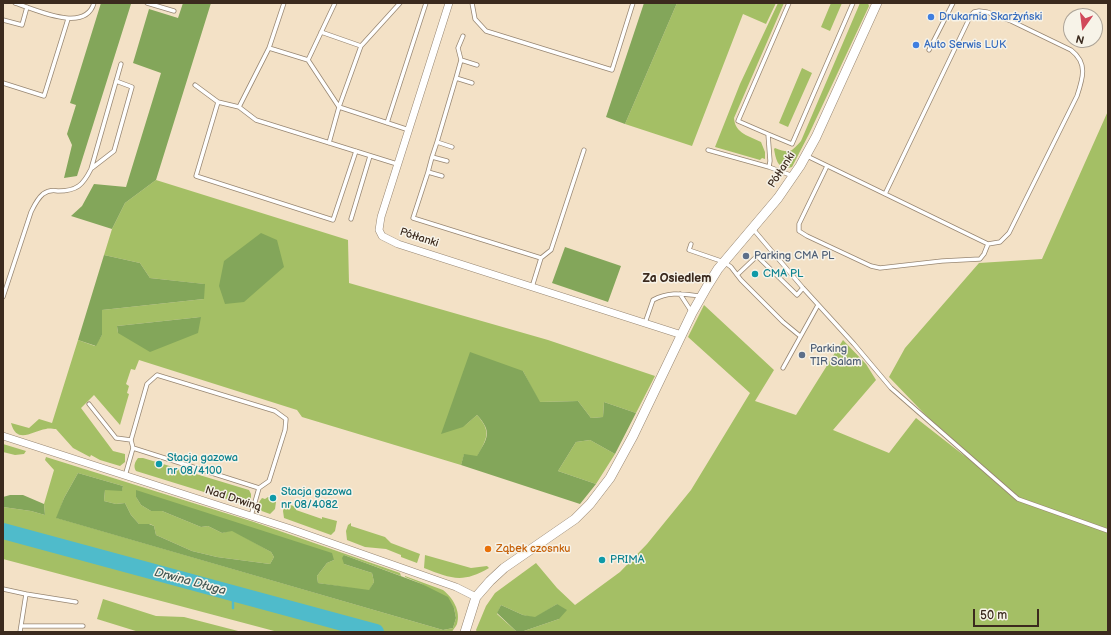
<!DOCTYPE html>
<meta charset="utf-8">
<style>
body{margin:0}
#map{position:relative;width:1111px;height:635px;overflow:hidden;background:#f3e1c6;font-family:"Balsamiq Sans",sans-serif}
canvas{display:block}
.frame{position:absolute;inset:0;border:4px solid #3b2a1e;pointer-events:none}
.north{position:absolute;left:1063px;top:8px;width:40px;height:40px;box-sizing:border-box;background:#f7f3e8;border:1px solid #aca397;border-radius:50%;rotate:194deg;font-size:11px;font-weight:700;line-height:16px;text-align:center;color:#3b2a1e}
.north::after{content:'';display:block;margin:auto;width:14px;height:18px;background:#d1495b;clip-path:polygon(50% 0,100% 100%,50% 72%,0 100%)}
.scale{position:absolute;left:973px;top:609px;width:66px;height:18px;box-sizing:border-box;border:2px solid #3b2a1e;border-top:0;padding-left:5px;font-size:12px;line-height:14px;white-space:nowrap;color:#3b2a1e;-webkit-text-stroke:3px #f7f3e8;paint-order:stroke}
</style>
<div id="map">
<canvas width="1111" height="635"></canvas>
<div class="frame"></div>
<div class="north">N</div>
<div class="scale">50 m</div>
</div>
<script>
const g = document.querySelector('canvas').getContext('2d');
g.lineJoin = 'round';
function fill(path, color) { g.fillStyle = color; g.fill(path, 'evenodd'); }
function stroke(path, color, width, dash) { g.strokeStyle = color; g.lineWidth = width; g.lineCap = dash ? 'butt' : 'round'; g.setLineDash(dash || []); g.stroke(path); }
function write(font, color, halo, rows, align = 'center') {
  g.font = font + ' "Balsamiq Sans",sans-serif'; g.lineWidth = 3; g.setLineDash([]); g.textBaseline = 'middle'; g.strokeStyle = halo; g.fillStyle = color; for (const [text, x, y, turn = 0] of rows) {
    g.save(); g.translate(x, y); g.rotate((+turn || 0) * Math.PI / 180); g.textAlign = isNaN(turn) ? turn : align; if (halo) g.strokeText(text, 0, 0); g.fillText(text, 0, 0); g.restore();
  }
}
fill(new Path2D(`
 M677 3H776L766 24 743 14 692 146 625 124Z
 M778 3H784L734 118C735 134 750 136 761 142L765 152V159L762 158 760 160 715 147 740 84Z
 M831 3H842L830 31 821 27Z
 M860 3H868L869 6 809 134 792 167C778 171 776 160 774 149L775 148C790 154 791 152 801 141Z
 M802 68 812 73 788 127 779 123Z
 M1108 111V632H521L559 619 557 604 535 618 523 615 501 605 497 614 517 632H477L476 630 486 606 495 593 536 563 557 588 575 605 620 572 647 544 691 490 750 393 688 337 704 305 774 370 755 401 796 415 843 340 866 364 876 380 833 430 889 453 916 418 966 457 889 377 905 348 979 263 1042 259Z
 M156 180 348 240 349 283 548 340 655 376 636 413 604 402 603 417 591 418 578 401 539 402 523 371 463 427 477 415C492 432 487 438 477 457L464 455 461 465 302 417 297 410 139 360 135 370 131 369 126 384 129 386 127 393 129 394 120 425 94 395 81 408 113 451 125 454V462L120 466 100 460 91 455 90 457 73 448 56 429C53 429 49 428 46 429 32 431 17 445 11 423L29 428 39 419 52 423 78 340 95 346 102 335V310L204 299V284L150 278 140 263 104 255 112 229 125 203ZM201 317 118 333 117 326Z
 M590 440 615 454 596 484 558 471 576 442Z
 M3 444 26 451 24 454 15 455 3 452Z
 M46 457 254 522 400 573 401 576 344 555V564L372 573 374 582 369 591 318 583 317 576 327 563 334 560 136 497 141 505 151 511H162L201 527 208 526 222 533 232 530 271 552 274 557 270 564 217 557 192 551 156 535 154 526 150 524H139L131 515 125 503 116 504 104 501 105 490H122L123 486 78 473 64 498 57 518 443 630 453 628 456 618 454 608 422 584 405 577V576L443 590C453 598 461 611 457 624 456 627 453 629 452 632H278L3 559V507L31 511 45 515 44 504 54 470 45 460Z
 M138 458H143L249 490 251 494V500L246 505 136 471C133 466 135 462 138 458Z
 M268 497H269V500L276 502 275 509 270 514 259 510C257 505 259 502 262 498L265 499Z
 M285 503 296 507V510L322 519V517L337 521 335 531 331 535 284 518 283 511Z
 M351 523V526L385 537 391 543 420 554 417 563 401 557V555L386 549 365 547 347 540 346 531 348 525Z
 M425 555 471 568 487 566 489 568C462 584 450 578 424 568Z
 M103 599 156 616 184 617 242 632H139L97 619Z`), '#a4bf65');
fill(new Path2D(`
 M101 3 131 4 77 176 64 178 72 145 67 134 76 105 70 103Z
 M183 3H211L156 180 125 203 112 229 71 216 82 206 94 184 126 187 161 73 133 63 149 9 178 18Z
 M644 3H677L625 124 606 117Z
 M261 233 277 240 284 267 244 302 225 304 219 286 224 261Z
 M565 247 621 266 608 302 552 283Z
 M104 255 140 263 150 278 205 284 204 299 102 310V335L96 346 78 340Z
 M201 317 198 333 150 352 118 333 117 326Z
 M470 352 523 371 540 402 578 401 591 418 603 417 604 402 636 413 615 454 590 440 576 442 558 471 596 484 580 504 461 465 464 454 477 456C487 439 493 432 477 415L463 427 441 434Z
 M78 473 123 486 122 491 105 490 104 501 116 504 125 503 131 515 139 524H149L154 526 156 535 192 551 217 557 270 564 274 557 271 552 232 531 222 533 208 526 201 527 162 511H151L141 505 136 497V490L332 553 334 560 327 563 317 576 318 583 369 590 374 582 372 573 344 564 342 558 344 555 422 584 448 597 454 608 456 618 453 628 443 630 56 518 64 498Z
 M10 495H23L44 504 45 515 31 511 3 507V497Z
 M557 604 567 610 559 619 521 632H517L497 613 501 605 523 615 535 617Z`), '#83a65a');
stroke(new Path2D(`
 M233 608V593`), '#4fbbcb', 2.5);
stroke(new Path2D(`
 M3 531 376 632`), '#4fbbcb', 16);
const service = new Path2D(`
 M15 3C35 9 85 34 94 3
 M147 3 174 11
 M472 3 475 19 486 31 612 70 633 3
 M3 20 22 25 27 7
 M321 32 361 46 400 3
 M269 48 284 3
 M929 50 953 3
 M308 60 335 3
 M461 60 458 48 463 36
 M456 78 461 60 477 65
 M3 83 44 96 68 19
 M195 85 218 102
 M239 107 269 48 308 60 339 107 361 46
 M387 123 426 3
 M768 134 792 144 853 3
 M437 142 456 78 472 83
 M329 143 339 107 409 130
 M708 150 769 167 793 176
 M356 151 333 220 196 176 218 102 239 107 256 120 397 164
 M807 156 988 244 1000 242 1009 233 1077 96C1083 78 1088 63 1071 50L1011 21 987 12 979 11 974 12 971 15 885 194
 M432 157 437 142 452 147
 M827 166 799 224V231L807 236 871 266 880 268 942 261 980 259 984 254 988 244
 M769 167 770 161 768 134 738 121 789 3
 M92 168 114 151 132 87 116 81
 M428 172 432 157 447 161
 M442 176 428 172 413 218 541 258
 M351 219 370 156
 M753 229 803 288 854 344 891 388 1018 499 1108 531
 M691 244 689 250 724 262 731 267 741 280 783 322 800 336
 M737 275 757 256 797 295 803 288
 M532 287 541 258 551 250 584 150
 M680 294 691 311
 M3 297 31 212C34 206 37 199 43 194 47 191 53 190 58 191 77 191 83 185 91 169L121 64
 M645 323 653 300C669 291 683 294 700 296
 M783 368 818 305
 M89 404 116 438 131 440
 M133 448 259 488
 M125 476 133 448 131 440 147 384 157 375 275 411 286 419 285 430 269 481 259 488 251 516
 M3 589 26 594
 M21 626H83
 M20 632 26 594 76 602`);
const minor = new Path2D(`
 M449 3 381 217 379 230 382 236 398 244 682 335
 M3 436 288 528 456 587 476 597`);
const tertiary = new Path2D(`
 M465 632 476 597 490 581 504 568 575 519 590 504 610 478 633 436 692 313 708 285 718 269 778 198 800 166 816 137 877 3`);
stroke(service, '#978672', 5);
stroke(minor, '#978672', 8);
stroke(tertiary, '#978672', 10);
stroke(service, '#fff', 3.5);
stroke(minor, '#fff', 7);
stroke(tertiary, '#fff', 9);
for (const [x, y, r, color] of [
 [931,17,4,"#3f7fe0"],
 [916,45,4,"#3f7fe0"],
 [746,256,4,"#5c6f8a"],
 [755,274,4,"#0f9aa8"],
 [802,355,4,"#5c6f8a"],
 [159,464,4,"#0f9aa8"],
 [273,498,4,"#0f9aa8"],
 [488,549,4,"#e8710a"],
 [602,560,4,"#0f9aa8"]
]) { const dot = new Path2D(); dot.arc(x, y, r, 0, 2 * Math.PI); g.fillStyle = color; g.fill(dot); stroke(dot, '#f7f3e8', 1.5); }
write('11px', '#366cbe', '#f7f3e8', [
 ["Drukarnia Skarżyński",939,17],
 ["Auto Serwis LUK",924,45]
], 'left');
write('11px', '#3b2a1e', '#f7f3e8', [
 ["Półłanki",782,170,-57],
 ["Półłanki",419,238,18],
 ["Nad Drwiną",233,499,18]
]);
write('11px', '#4e5e75', '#f7f3e8', [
 ["Parking CMA PL",754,256],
 ["Parking",810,349],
 ["TIR Salam",810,362]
], 'left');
write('11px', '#0d838f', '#f7f3e8', [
 ["CMA PL",763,274],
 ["Stacja gazowa",167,458],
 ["nr 08/4100",167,471],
 ["Stacja gazowa",281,492],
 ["nr 08/4082",281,505],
 ["PRIMA",610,560]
], 'left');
write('11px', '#c56008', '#f7f3e8', [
 ["Ząbek czosnku",496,549]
], 'left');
write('bold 12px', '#3b2a1e', '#f7f3e8', [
 ["Za Osiedlem",677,279]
]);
write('italic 12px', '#415652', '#f7f3e8', [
 ["Drwina Długa",190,582,15]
]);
</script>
